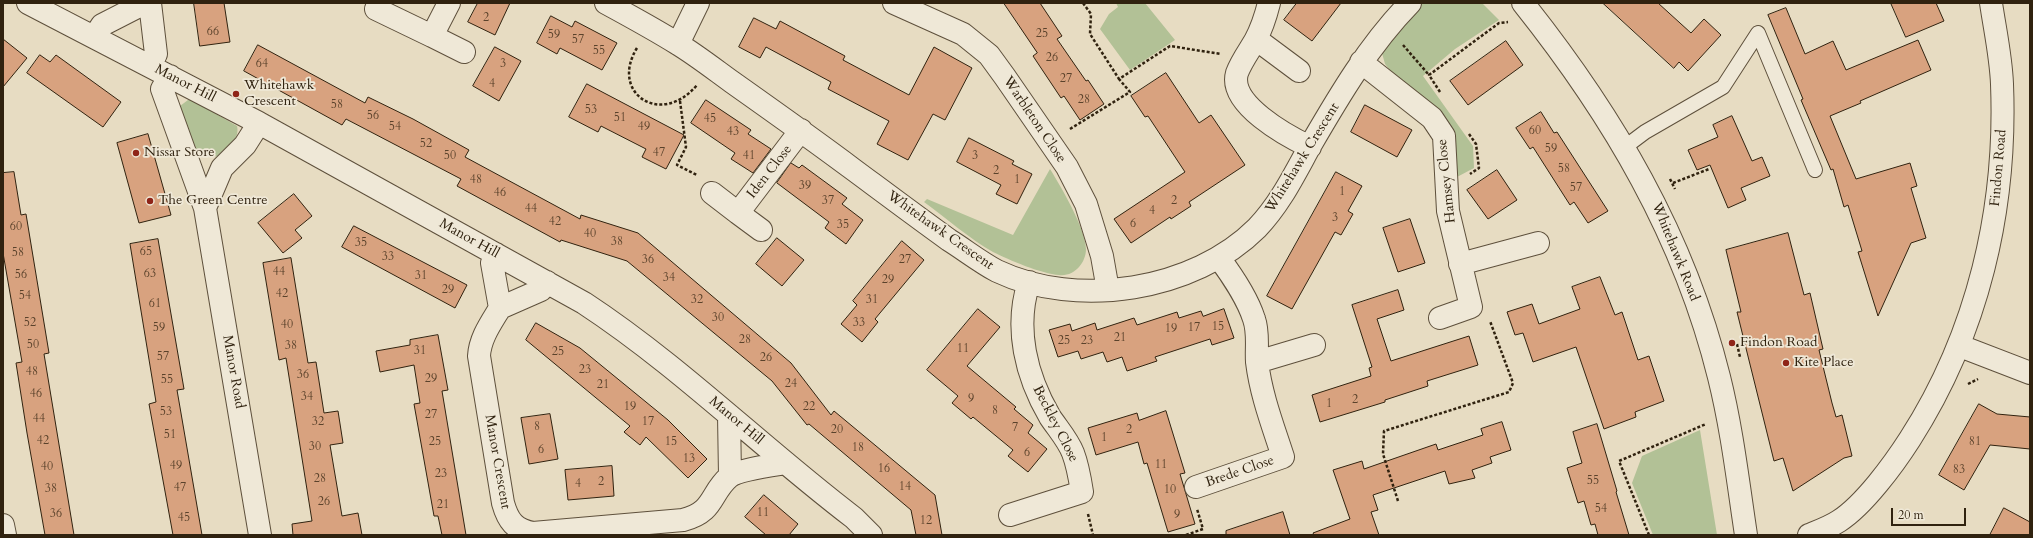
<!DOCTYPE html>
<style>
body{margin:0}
#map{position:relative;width:2033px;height:538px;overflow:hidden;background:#e7dcc2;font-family:Cardo,serif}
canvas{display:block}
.frame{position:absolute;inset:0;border:4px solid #30220f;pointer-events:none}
.scale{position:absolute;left:1891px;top:508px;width:75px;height:18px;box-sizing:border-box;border:2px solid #30220f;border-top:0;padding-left:5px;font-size:12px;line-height:14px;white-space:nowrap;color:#30220f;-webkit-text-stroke:3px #efe8d7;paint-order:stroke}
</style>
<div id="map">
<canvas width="2033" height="538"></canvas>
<div class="frame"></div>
<div class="scale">20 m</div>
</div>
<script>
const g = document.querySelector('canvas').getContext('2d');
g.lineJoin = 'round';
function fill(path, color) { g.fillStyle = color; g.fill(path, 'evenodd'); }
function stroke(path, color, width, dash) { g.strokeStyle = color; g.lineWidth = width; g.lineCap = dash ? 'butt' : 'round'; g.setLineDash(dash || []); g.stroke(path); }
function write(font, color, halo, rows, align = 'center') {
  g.font = font + ' Cardo,serif'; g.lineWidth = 3.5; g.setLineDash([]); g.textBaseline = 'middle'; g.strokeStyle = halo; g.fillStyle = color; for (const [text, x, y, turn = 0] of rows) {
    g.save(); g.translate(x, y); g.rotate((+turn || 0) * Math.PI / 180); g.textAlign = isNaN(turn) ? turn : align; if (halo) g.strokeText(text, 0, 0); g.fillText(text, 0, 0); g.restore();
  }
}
fill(new Path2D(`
 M1116 3H1145L1175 40 1130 70 1100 29 1109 14 1118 7Z
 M1421 3H1482L1499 20 1455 49 1423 76 1473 146 1474 168 1457 177 1451 133 1397 79 1385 64 1382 53 1398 23Z
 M188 100H192L237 126C240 138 229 148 221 156L205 157 195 148 179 112 180 106Z
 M1050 169C1061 187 1085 227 1086 249 1086 263 1074 277 1059 275 1042 274 1009 260 993 252 971 240 945 217 924 202L927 199 1013 235Z
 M1700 430 1717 535H1653L1632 483 1642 456Z`), '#b2c196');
const building = new Path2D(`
 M194 3H224L230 42 200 46Z
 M478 3H510L495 35 468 22Z
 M1004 3H1040L1062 36 1057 39 1086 81 1088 80 1104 104 1080 120 1064 96 1061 98 1033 56 1037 53Z
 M1297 3H1341L1312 41 1284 20Z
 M1603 3H1658L1691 33 1704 19 1721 35 1688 71 1679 62 1674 68Z
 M1891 3H1936L1944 21 1906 37Z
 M1786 8 1805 54 1833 41 1846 70 1918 40 1931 70 1860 101 1861 103 1830 116 1856 179 1910 163 1917 186 1911 188 1926 238 1911 243 1878 316 1858 252 1862 251 1848 205 1844 207 1833 169 1831 170 1801 100 1803 99 1768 15Z
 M551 16 572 27 575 21 617 43 602 70 560 48 557 54 537 43Z
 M754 18 776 29 780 21 845 56 843 60 909 95 934 47 972 68 945 120 933 114 908 160 877 144 889 121 828 89 831 82 766 47 760 58 739 47Z
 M3 39 27 58 3 87Z
 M1506 41 1523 65 1468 105 1450 81Z
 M258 45 365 103 368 97 413 119 469 150 465 157 580 219 581 215 638 233 791 363 831 415 834 411 935 495 942 535H916L911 510 809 424 807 425 772 381 627 261 561 240 560 242 457 186 461 179 346 119 342 125 244 71Z
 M495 47 521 61 499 101 473 86Z
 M40 55 50 62 56 55 121 102 103 127 27 73Z
 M1166 73 1199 123 1211 115 1245 165 1189 202 1191 206 1171 219 1170 217 1131 243 1114 219 1185 172 1148 116 1145 117 1131 96Z
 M587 84 684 135 666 169 642 157 646 149 601 126 598 132 569 117Z
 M706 100 751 130 748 134 771 149 753 173 731 159 735 153 691 123Z
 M1365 105 1412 130 1397 157 1351 132Z
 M1541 112 1554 133 1557 132 1608 211 1588 223 1574 202 1570 205 1533 147 1530 149 1516 128Z
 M1732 116 1752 161 1762 157 1770 176 1741 188 1746 200 1728 208 1710 165 1697 170 1688 150 1718 137 1713 125Z
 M148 134 171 215 139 223 117 143Z
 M969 138 1014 161 1012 164 1032 174 1017 204 996 194 1001 185 957 162Z
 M791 163 799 168 802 165 847 198 842 204 863 220 846 244 825 228 829 222 777 183Z
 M1497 170 1517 200 1488 219 1467 190Z
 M14 172 21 215 26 214 49 353 44 354 74 535H45L27 433 16 363 22 362 3 253V173Z
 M1336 172 1362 186 1348 211 1353 214 1341 235 1335 232 1292 309 1267 296Z
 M294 194 312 216 295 230 302 238 283 253 258 223Z
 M1410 219 1425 263 1398 272 1383 228Z
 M354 226 467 285 455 308 342 247Z
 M1788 233 1804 295 1810 293 1823 349 1819 350 1832 403 1836 417 1842 415 1852 456 1844 458 1793 491 1783 458 1774 461 1737 312H1741L1726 250Z
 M777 238 804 260 782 286 756 264Z
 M158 239 184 389 177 390 202 535H173L149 404 156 402 130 244Z
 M902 241 924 260 875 319 878 322 862 342 841 324 857 305 853 301Z
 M291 258 308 363 316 362 324 413 338 411 343 443 330 445 342 516 358 513 362 535H293L292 524 312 521 286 358 279 360 263 263Z
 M1600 277 1615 315 1622 312 1638 360 1649 356 1664 401 1635 412 1636 417 1604 429 1576 347 1533 362 1523 333 1515 335 1507 312 1532 304 1539 324 1580 309 1572 287Z
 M1398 290 1404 310 1377 319 1391 361 1469 336 1478 365 1427 381 1428 386 1385 400V402L1320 422 1312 395 1371 376 1369 368 1372 367 1352 305Z
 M978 309 1000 327 967 366 1016 407 1014 409 1033 425 1028 433 1047 449 1028 472 1008 456 1013 450 973 417 971 419 952 403 958 396 927 370Z
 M1224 309 1234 338 1212 345 1210 339 1155 357 1157 361 1127 371 1122 357 1107 362 1103 352 1081 359 1078 351 1058 357 1049 330 1070 324 1072 331 1095 323 1097 330 1134 318 1137 325 1177 312 1179 318 1201 311 1203 316Z
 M536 323 580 348 668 420 707 459 688 478 646 437 640 445 624 432 630 426 526 340Z
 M438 335 448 390 442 391 466 535H442L438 516H434L414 404 420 403 414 365 380 372 376 351 410 345V340Z
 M1979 404 1997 414 2030 417V449L1990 445 1964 490 1939 475Z
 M1166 411 1185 473 1180 474 1195 524 1168 532 1147 463 1144 464 1138 442 1096 455 1088 428 1137 413 1139 420Z
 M550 414 558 459 529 464 521 418Z
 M1502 422 1511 450 1490 457 1492 463 1472 470 1475 478 1449 484 1445 471 1373 495 1378 510 1371 512 1379 535H1314L1313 533 1350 519 1333 470 1362 461 1364 469 1436 444 1438 450 1483 435 1481 429Z
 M1597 424 1617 491 1616 492 1629 535H1598L1595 524 1591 525 1584 501 1578 503 1567 468 1582 463 1573 432Z
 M612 466 614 496 568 500 565 470Z
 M764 495 798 524 789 535H766L745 517Z
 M2004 508 2030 522V535H1990Z
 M1283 512 1290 535H1226V531Z`);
fill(building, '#d8a27f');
stroke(building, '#30220f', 1);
const lane = new Path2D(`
 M1625 147 1645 132 1723 87 1758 33 1815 170`);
const street = new Path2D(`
 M28 3 259 123 584 303C680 366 762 448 854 518L871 535
 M606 3C630 16 654 29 678 44 696 55 714 69 732 82 773 111 814 140 854 170 885 193 917 217 949 240 965 250 980 262 997 271 1077 309 1194 291 1257 228 1280 204 1294 175 1310 146 1339 96 1369 45 1410 3
 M894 3 963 34 989 55 1005 77 1067 167 1086 204 1102 256 1108 290
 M1269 3C1266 15 1261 30 1255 41 1249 51 1241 62 1237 73 1228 104 1287 136 1310 147
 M1523 3C1613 116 1684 236 1719 377 1732 429 1738 482 1746 535
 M376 9 432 36 449 3
 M432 36 464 52
 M94 37 102 25 145 3
 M1256 39 1299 71
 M678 44 698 3
 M1361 62 1432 118 1444 136 1448 211 1471 307 1440 318
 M150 66 156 54 150 3
 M170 76 162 89 205 208 260 535
 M712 193 738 213 801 130
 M205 208 222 168 245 145 259 123
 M738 213 761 230
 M496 254 492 263 500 308C491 323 480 338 479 356L503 503C508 521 515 530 533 533L683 520C715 512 710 493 729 477 737 470 774 465 786 463
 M1460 264 1538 243
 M500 308 541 290 547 282
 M1960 346 2030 373
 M1257 362 1314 345
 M729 415 730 476
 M1196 487 1283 457C1273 426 1261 395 1257 362 1256 348 1259 333 1254 319 1248 300 1231 274 1219 258
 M1010 515 1082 492C1080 479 1078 466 1073 453 1068 440 1058 429 1050 417 1026 376 1014 328 1029 282
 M3 525 5 535
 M1809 535C1819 531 1830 527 1839 521 1864 505 1894 464 1910 439 1978 333 2007 209 2002 84 2001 57 1995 30 1991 3`);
stroke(lane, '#5e503c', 16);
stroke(street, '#5e503c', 24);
stroke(new Path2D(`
 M1083 3 1091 14 1090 34 1119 79 1170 46 1221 54
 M1403 45 1429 75
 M637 48C609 93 661 128 697 85
 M1440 92 1429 75 1499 23 1508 22
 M680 101 686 147 677 165 697 175
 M1070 129 1130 92 1119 79
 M1469 134 1476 144 1479 168 1470 174
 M1670 179 1675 189
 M1673 183 1709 169
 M1737 344 1740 357
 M1968 384 1978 379
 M1398 501 1383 454 1384 431 1509 392 1513 383 1490 321
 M1088 514 1093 535
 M1186 535 1203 529 1197 509
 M1649 535 1619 461 1706 424`), '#30220f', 2.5, [3, 2]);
stroke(lane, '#efe8d7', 14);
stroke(street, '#efe8d7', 22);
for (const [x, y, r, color] of [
 [236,94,4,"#8f2418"],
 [136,153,4,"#8f2418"],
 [150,201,4,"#8f2418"],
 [1732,343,4,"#8f2418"],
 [1786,363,4,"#8f2418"]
]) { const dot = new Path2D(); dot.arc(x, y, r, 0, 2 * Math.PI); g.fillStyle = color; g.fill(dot); stroke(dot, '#efe8d7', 1.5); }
write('12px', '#5a422b', null, [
 ["2",486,18],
 ["66",213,32],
 ["25",1042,34],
 ["59",554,35],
 ["57",578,40],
 ["55",599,51],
 ["26",1052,58],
 ["64",262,64],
 ["3",503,64],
 ["27",1066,79],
 ["4",492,84],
 ["28",1084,100],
 ["58",337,105],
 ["53",591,110],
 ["56",373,116],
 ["51",620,118],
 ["45",710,119],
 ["54",395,127],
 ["49",644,127],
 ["60",1535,131],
 ["43",733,132],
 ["52",426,144],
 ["59",1551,149],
 ["47",659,153],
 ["50",450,156],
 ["41",749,156],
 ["3",975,156],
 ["58",1564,169],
 ["2",996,171],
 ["48",476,180],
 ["1",1017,180],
 ["39",805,186],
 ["57",1576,188],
 ["1",1342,192],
 ["46",500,193],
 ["37",828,201],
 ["2",1174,201],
 ["44",531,209],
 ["4",1152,211],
 ["3",1335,218],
 ["42",555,222],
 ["6",1133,224],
 ["35",843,225],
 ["60",16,227],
 ["40",590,234],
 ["38",617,242],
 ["35",361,243],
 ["65",146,252],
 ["58",18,253],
 ["33",388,257],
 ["36",648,260],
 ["27",905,260],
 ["44",279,272],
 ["63",150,274],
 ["56",21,275],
 ["31",421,276],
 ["34",669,278],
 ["29",888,280],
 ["29",448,290],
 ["42",282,294],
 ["54",25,296],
 ["32",697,300],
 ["31",872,300],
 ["61",155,304],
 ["30",718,318],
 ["52",30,323],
 ["33",859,323],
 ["40",287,325],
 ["15",1218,327],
 ["59",159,328],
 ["17",1194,328],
 ["19",1171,329],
 ["21",1120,338],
 ["28",745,340],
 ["25",1064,341],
 ["23",1087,341],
 ["50",33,345],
 ["38",291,346],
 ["11",963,349],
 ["31",420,351],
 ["25",558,352],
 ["57",163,357],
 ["26",766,358],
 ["23",585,370],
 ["48",32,372],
 ["36",303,375],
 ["29",431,379],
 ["55",167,380],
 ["24",791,384],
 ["21",603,385],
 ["46",36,394],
 ["34",307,397],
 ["9",971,399],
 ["2",1355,400],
 ["1",1329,404],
 ["19",630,407],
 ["22",809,407],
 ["8",995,411],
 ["53",166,412],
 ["27",431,415],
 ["44",39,419],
 ["32",318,422],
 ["17",648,422],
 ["8",537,427],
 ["7",1015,428],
 ["20",837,430],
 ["2",1129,430],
 ["51",170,435],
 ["1",1104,438],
 ["42",43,441],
 ["25",435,442],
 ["15",671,442],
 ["81",1975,442],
 ["30",315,447],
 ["18",858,448],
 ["6",541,450],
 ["6",1027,453],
 ["13",689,459],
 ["11",1161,465],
 ["49",176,466],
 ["40",47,467],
 ["16",884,469],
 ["83",1959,470],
 ["23",441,474],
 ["28",320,479],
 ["55",1593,481],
 ["2",601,482],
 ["4",578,484],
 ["14",905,487],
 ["47",180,488],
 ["38",51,489],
 ["10",1170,490],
 ["26",324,502],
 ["21",443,505],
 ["54",1601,509],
 ["11",763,513],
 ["36",56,514],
 ["9",1177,515],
 ["45",184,518],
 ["12",926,521]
]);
write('14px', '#30220f', '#efe8d7', [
 ["Manor Hill",185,84,27],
 ["Warbleton Close",1034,120,56],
 ["Whitehawk Crescent",1303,158,-58],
 ["Findon Road",1999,168,-85],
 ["Iden Close",770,172,-52],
 ["Hamsey Close",1447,181,-96],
 ["Whitehawk Crescent",940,231,35],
 ["Manor Hill",469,239,29],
 ["Whitehawk Road",1675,252,68],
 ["Manor Road",233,372,80],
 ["Manor Hill",736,421,40],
 ["Beckley Close",1055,424,63],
 ["Manor Crescent",497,462,80],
 ["Brede Close",1240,472,-19]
]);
write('14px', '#30220f', '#efe8d7', [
 ["Whitehawk",244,86],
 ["Crescent",244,102],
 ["Nissar Store",144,153],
 ["The Green Centre",158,201],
 ["Findon Road",1740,343],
 ["Kite Place",1794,363]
], 'left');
</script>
